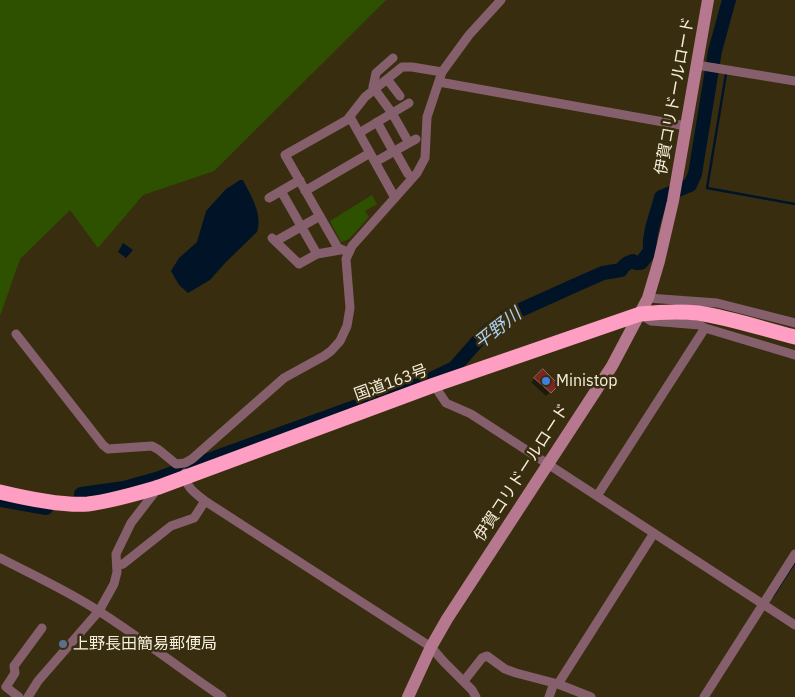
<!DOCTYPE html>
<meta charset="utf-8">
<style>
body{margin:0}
canvas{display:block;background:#382e0f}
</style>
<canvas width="795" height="697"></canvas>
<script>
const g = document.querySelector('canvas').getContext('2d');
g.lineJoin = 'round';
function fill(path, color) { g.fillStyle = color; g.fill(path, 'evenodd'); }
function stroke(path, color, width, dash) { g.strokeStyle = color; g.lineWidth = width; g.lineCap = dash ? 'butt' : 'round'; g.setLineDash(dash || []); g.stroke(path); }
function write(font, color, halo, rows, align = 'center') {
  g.font = font + ' "IBM Plex Sans","Noto Sans JP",sans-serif'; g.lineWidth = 5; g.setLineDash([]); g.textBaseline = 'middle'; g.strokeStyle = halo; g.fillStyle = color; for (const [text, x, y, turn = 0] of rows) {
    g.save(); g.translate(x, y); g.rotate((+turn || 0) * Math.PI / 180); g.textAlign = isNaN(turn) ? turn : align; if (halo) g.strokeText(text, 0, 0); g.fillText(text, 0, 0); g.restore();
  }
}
fill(new Path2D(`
 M0 0H386L214 171 143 195 98 248 70 210 20 259 0 316Z
 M372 195 377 204 365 211 369 217 349 239 341 242 330 221Z`), '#2e5100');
fill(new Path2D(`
 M240 180H243C251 196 263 214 257 232L226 262 210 280 188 293 179 285 171 271 179 258 197 242 206 211 226 189Z
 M123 243 133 250 126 258 118 252Z`), '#011427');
fill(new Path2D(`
 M543 371 557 385 546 396 531 382Z`), '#0007');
stroke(new Path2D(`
 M726 74 707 188 795 204
 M773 596 795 562`), '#011427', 2.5);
stroke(new Path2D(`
 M81 494 124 488 156 479 431 379 454 368 483 335 507 316 578 284 603 273 621 270C624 264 628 263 633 261L636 263H641L650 251C648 233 657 214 661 197L690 185 695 174 715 51 729 0
 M0 500 46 508`), '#011427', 14);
const building = new Path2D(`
 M543 369 559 385 551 393 534 378Z`);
fill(building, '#7d261f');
stroke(building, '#8d6963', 1);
stroke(new Path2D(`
 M393 58 376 73 373 87 392 113 409 143
 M697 65 795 81
 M387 79 400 96
 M439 82 686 126
 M350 117 395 198
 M377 122 393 151
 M359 133 409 103
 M395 151 408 174
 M375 162 416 139
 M281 191 317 254
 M305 191 370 153
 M269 198 300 180
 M272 238 299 264 317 254 340 250
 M276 241 320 216
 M348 252 338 248 285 155 347 120 365 97 402 67H412L442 72
 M648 298 717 303 795 323
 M640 314 651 321 700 325 705 328
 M16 334 103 445 108 449 152 446 159 450 176 464 185 463 192 459 284 378 324 356 331 351 340 341 347 326 350 308 346 259 352 246 417 173 425 158 427 117 442 72 469 35 501 0
 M434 385 446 403 471 414 795 625
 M185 473C185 487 195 493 205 501L431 647 444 662 472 690 476 697
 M597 496 705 328 795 355
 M0 558C33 575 66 590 97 610 140 637 180 669 222 697
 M117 566 123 564 171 526 194 518 205 501
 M464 681 482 658 487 656 505 669 516 673 558 684 591 697
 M558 684 654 533
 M19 697 6 687 15 673 14 666 42 628
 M28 697 38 681 99 611 114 584 117 572 116 554 131 523 158 488
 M549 697 554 683
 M704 697 795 554`), '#865f6d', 9);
stroke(new Path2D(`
 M408 697 431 647 447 619 612 366 648 298 659 261 673 201 708 0`), '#b6788f', 12);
stroke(new Path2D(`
 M0 492C25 498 62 506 88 504 112 501 135 494 159 487L434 385 640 314C659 312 679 311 698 313 731 318 763 329 795 337`), '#fe9ec2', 15);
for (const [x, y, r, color] of [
 [546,381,5,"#3f7fe0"],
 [63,644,5,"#5c6f8a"]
]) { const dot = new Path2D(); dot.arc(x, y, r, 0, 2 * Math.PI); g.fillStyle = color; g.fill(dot); stroke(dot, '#382e0f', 2); }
write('16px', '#f6efde', '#382e0f', [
 ["伊賀コリドールロード",675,96,-80],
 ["国道163号",391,383,-20],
 ["伊賀コリドールロード",522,473,-57]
]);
write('16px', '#f6efde', '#382e0f', [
 ["Ministop",556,381],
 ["上野長田簡易郵便局",73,644]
], 'left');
write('italic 18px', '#adcff1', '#382e0f', [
 ["平野川",498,329,-38]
]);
</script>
